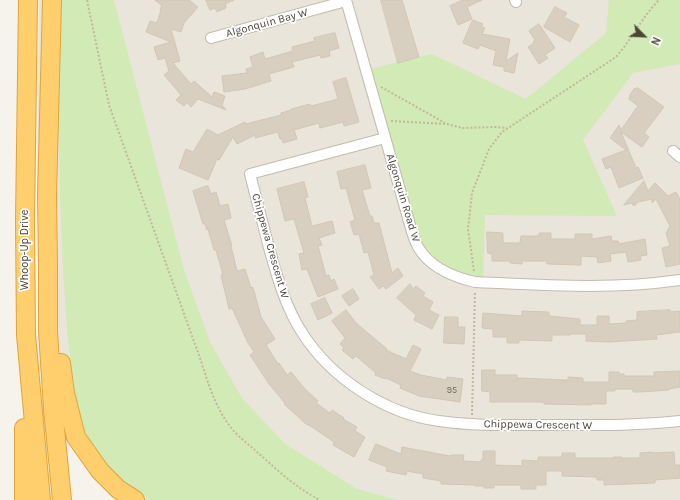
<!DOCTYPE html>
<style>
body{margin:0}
#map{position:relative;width:680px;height:500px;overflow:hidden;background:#f6f3ec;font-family:Karla,sans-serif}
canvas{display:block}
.north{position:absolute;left:624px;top:16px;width:40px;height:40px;-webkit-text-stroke:3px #fff;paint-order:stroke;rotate:114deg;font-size:11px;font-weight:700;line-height:16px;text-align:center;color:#4b4439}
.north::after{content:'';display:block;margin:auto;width:14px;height:18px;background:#4b4439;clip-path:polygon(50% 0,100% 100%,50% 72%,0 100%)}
</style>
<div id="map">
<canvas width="680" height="500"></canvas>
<div class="north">N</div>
</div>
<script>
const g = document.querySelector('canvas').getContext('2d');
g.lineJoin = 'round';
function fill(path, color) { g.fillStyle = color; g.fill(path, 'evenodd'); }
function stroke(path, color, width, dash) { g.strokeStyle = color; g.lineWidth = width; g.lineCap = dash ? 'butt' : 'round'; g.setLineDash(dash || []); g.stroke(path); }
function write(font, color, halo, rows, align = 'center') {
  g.font = font + ' Karla,sans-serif'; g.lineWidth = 3.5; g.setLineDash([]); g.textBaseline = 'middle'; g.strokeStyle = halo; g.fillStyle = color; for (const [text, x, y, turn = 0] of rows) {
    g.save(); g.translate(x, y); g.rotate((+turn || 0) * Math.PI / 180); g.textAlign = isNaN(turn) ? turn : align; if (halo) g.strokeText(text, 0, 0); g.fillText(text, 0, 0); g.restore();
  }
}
fill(new Path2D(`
 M39 0H680V500H135L87 454 61 362 37 194Z`), '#eae5da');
fill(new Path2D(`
 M61 0H114L184 270 211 344 242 398 285 444 357 489 398 500H149L132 490 108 469 88 443 76 404 68 341 63 272 60 196 58 99Z
 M609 0H680V64L633 73 583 140 617 216 485 215 483 283 457 278 418 247 365 70 432 54 526 99 606 33Z`), '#d2eab5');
const building = new Path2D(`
 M155 0H189L198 7 184 23 181 32 171 29 180 61 173 63 191 84 194 81 212 97 214 92 225 96 222 105 226 110 198 99 191 107 187 102 184 106 176 100 181 95 164 75 169 71 165 58 158 60 154 47 171 42 146 32 150 21 157 23 161 10 160 9 162 6Z
 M206 0H234L225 4 226 8 217 12 215 8 210 10Z
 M381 0H402L419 57 398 63Z
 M463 0H482L467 7 472 19 458 25 450 6Z
 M555 7 567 13 564 17 579 25 570 42 544 27Z
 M473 20 483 24 481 27 485 28 482 34 510 39 506 61 518 53 514 73 504 71V67L493 65 496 51 480 45 478 49 463 43Z
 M539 24 555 48 545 55 548 58 539 64 528 47 534 43 533 42 535 40 529 31Z
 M335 33 339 48 329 51 330 56 321 58 320 55 292 62 294 67 269 74 271 81 245 89 224 92 222 76 247 73 246 69 253 67 250 57 263 52 265 59 293 51 292 47 315 41 314 38Z
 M346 78 359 122 344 126 343 122 320 128 319 123 294 130 297 139 283 143 282 139H280L278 132 255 138V135L237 144 233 137 219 160 217 159 208 180 179 168 185 151 186 149 193 152 207 129 218 135 245 122 246 124 281 115V113L291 110V109L310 104 311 106 338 99 333 82Z
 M638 88 664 107 644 133 649 137 642 147 621 132 636 168 638 167 643 178 619 188 611 167 606 169 602 159 626 150 610 138 619 125 621 130 638 106 629 99 630 95 634 89Z
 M365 165 371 188 362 190 370 216H372L374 223H379L392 273 398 268 403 276 386 289 383 286 379 289 370 277 374 275 368 252 364 253 359 234 354 235 350 222 355 220 346 188 341 189 337 172Z
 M644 181 648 191 655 183 668 196 676 192 680 199V264L666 267 662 248 670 246 666 233 670 226 656 199 652 203V199L638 202 634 206 631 203 624 205Z
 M304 182 308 197 305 198 312 226 332 221 335 233 319 238 322 245 318 246 326 276 329 275 331 281 334 279 338 289 318 297 307 269 302 270 299 254 304 253 294 219 285 221 277 189Z
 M208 186 211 194 216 192 220 206 228 204 231 218 224 220 232 246H231L237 271 245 269 251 288 253 287 261 317 275 339 266 345 278 364 279 363 287 375 291 372 305 389 318 401 316 403 330 413 332 410 344 418 343 419 357 427 355 431 365 437 354 457 333 445 334 442 312 427 306 424 284 404 285 403 269 384 250 355 254 352 248 343 232 308 229 309 221 275H223L216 250H214L208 229 207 230 205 224H203L193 191Z
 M487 232 503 233V243H520L521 236H539V233H551V239H575V234H592V239L611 236 612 241H618L619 244 645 239 647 255 640 256 641 260 628 262 626 252 610 254 611 261 598 263 597 257 581 256V265L547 264V261H522V264L510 263V261H492V254L488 253Z
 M410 284 413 289 416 286 425 293 423 296 433 302 429 310 439 315 432 329 414 320 416 315 397 298Z
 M353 289 359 299 349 306 342 296Z
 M325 298 332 313 318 320 311 304Z
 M346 310 356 323 387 349 386 350 406 359 413 345 421 349 410 371 421 375 447 380V377L463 379 460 402 419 396 400 388 401 385 386 378 385 379 375 375 376 373 356 356 353 359 342 350 344 348 340 344 345 338 332 321Z
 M670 310V312L680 311V332L656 335 657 339 609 342 586 341V334H570V335H552V341L519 340V343H507V337H493V329L482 328 483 313 522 316V311L549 312V316L580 319V325H597V316H609V324L626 323V321L637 320V312Z
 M445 317H458V327H465L464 344 444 343Z
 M482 370H495V375H517V378L568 380V377L583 378V382H609V372H619V374H624V376H654V372L680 371V387L669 389V390L640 392H633V389H615V391H606V404H591V405L544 404V402H490V392L482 391Z
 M376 444 401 454 402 447 450 456 451 455H464L463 461 481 462V460H483V451H495V465L522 466V460L538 461V457H562V453H575V458H613V457H622V458H640V453L652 452V453L674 452 675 465H680V478L655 480V483L604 485V480H597V477L562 476V471H546V485H536V489H521V485H494V488H484V486H475V485L441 484V481L423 478V474L407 471 406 475 386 471 387 467 369 460Z`);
fill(building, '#d8cfc1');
stroke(building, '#d3c7b4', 1);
const minor = new Path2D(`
 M346 0 412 232C414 237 415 242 418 247 430 268 453 277 475 282 543 285 612 290 680 280
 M515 0 516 2
 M211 38 346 1
 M385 138 250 174C256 198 262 221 268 244 277 276 285 307 303 334 332 379 386 414 439 421 473 426 509 425 544 425 590 425 635 426 680 421
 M673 151 680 157`);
const motorway = new Path2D(`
 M28 0 25 221 26 335 41 500
 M52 0 47 196 48 267V331L53 409 62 500
 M61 363 65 393 76 437 100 471 118 489 135 500
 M24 500V428`);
stroke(minor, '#c2bbae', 12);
stroke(motorway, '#e0a43c', 20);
stroke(new Path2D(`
 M87 0 109 105 201 361C208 383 215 406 229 425 236 435 247 443 256 451 276 469 296 488 320 500
 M381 87 445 123
 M391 121 447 124 462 128 495 127 507 128
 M474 271 468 229 472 193 489 149 502 132 616 57C632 39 642 17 659 0
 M472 415 475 291`), '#c4b79f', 2, [2, 2]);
stroke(minor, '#fff', 10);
stroke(motorway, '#ffcf6e', 18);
write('9px', '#6e675b', null, [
 ["95",452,390]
]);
write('11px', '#4b4439', '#fff', [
 ["Algonquin Bay W",267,23,-15],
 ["Algonquin Road W",403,198,73],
 ["Chippewa Crescent W",270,246,74],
 ["Whoop-Up Drive",25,250,-90],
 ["Chippewa Crescent W",538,425,1]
]);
</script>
